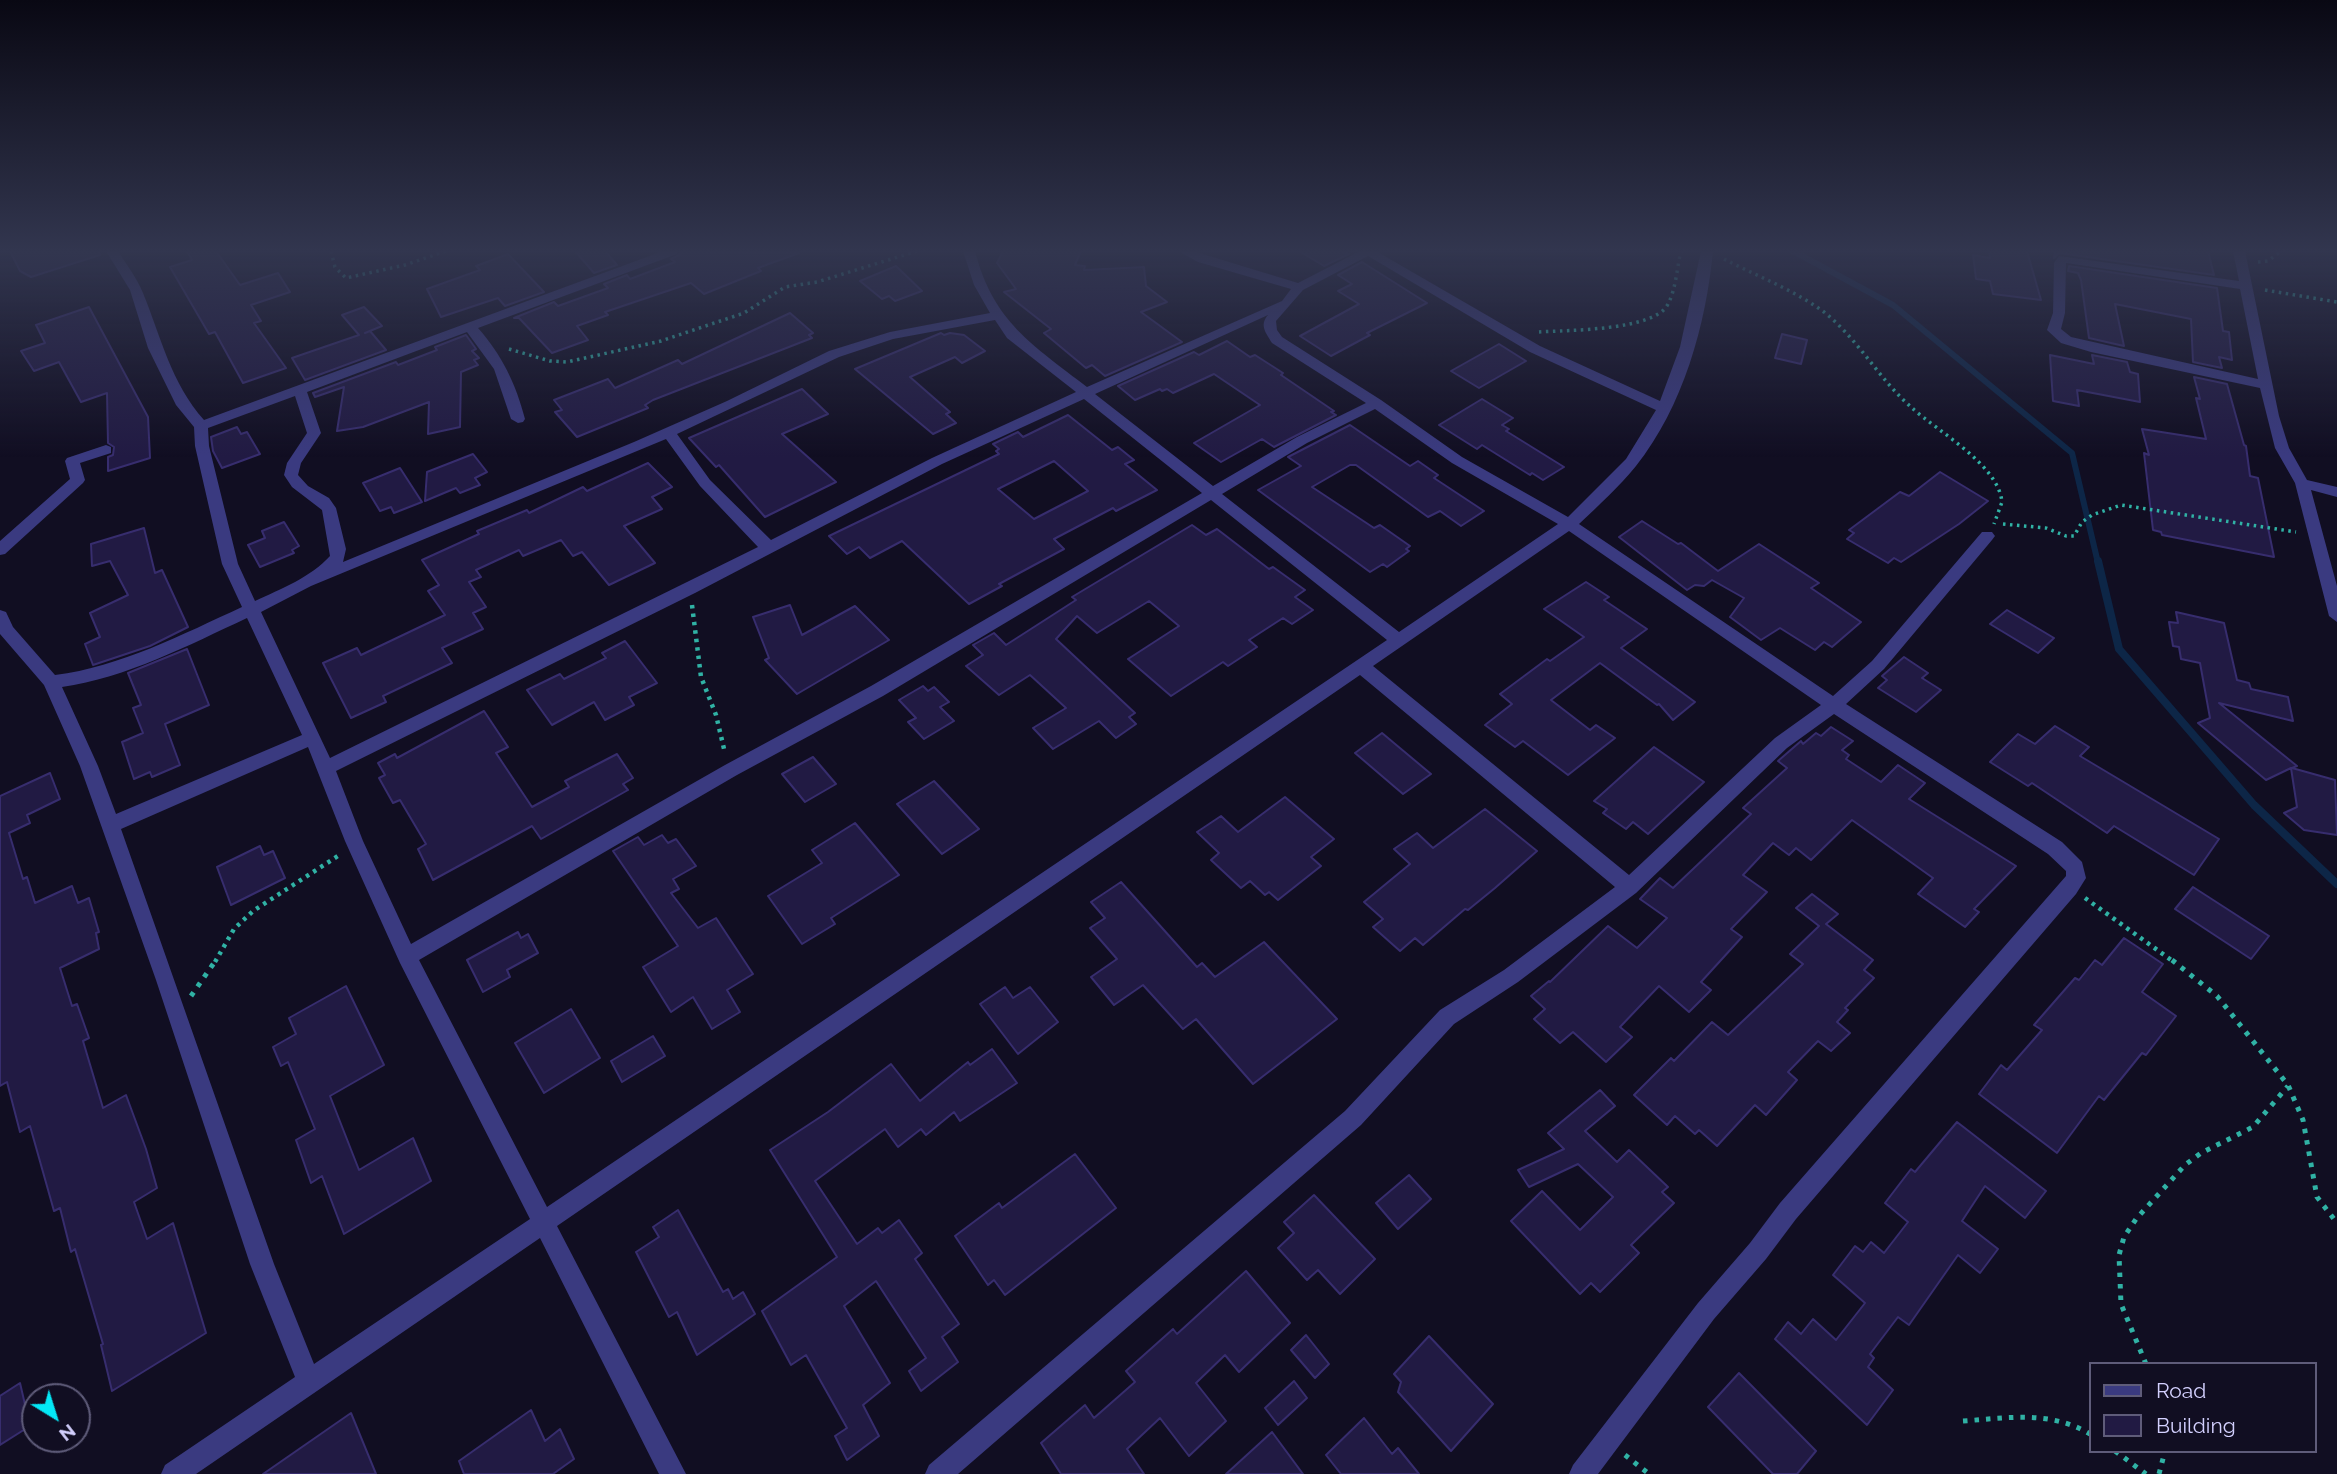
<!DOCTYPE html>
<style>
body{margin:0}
#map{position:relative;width:2337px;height:1474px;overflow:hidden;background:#110e22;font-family:Raleway,sans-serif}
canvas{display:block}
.legend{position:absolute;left:2089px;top:1362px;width:228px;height:91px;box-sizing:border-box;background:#110e22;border:2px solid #5f5c7a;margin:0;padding:9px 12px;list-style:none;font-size:21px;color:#d3d0fe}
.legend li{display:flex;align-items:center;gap:14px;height:35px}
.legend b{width:35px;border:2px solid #5f5c7a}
.north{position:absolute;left:21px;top:1383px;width:70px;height:70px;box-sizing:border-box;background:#110e22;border:2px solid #5f5c7a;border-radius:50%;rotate:142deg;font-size:19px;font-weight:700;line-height:28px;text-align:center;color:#d3d0fe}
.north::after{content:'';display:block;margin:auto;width:24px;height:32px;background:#04e8f6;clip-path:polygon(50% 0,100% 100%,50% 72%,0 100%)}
</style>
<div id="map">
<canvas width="2337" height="1474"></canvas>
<ul class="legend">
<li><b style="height:9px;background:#3a3a80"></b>Road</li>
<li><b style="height:19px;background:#211a43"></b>Building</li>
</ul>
<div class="north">N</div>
</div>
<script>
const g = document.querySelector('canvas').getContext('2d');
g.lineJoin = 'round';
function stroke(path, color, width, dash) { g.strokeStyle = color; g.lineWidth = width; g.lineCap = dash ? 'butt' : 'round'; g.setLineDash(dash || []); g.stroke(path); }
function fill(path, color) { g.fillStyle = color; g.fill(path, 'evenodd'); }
stroke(new Path2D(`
 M1793 251 1893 305 2072 453 2098 563`), '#0d2647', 6);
stroke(new Path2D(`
 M2098 561 2119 649 2254 805 2337 884`), '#0d2647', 8);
const building = new Path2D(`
 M10 251H99L100 255 31 277 20 271Z
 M187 251H216L240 285 278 273 290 292 251 305 261 321 254 323 286 368 243 383 215 332 209 334 170 267 192 260Z
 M575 251H605L617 265 594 273Z
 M682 251 799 253 758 268 761 271 704 294 691 283 605 312 608 315 577 326 588 340 552 353 519 318H514L554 302 558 306 608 288 604 284 627 275 630 279 675 262 671 259 679 255Z
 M1003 251H1081L1075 265 1085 266 1084 270 1144 267 1146 286 1167 302 1141 312 1182 342 1105 376 1092 365 1086 368 1044 333 1051 329 1004 292 1016 289 997 263Z
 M1299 251H1343L1349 254 1324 266Z
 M1989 251H2027L2041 300 1993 294 1990 281 1976 279 1973 255 1990 258Z
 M2055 251H2208L2214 275 2059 253 2054 258Z
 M508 254 544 292 505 306 498 298 441 317 427 289 480 270 476 266Z
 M1362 262 1427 303 1367 333 1370 335 1331 356 1300 336 1359 304 1338 291 1352 284 1338 275Z
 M896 266 922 291 895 301 889 296 882 299 860 281Z
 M2069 266 2217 288 2223 331 2229 332 2232 360 2219 357 2222 368 2193 362 2191 319 2115 304 2124 346 2089 338 2081 280 2078 273 2068 271Z
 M89 307 148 417 150 458 108 471V457L113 455 114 447 108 443 107 393 81 402 59 362 34 371 21 351 45 343 36 325Z
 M364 307 382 326 365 333 370 331 386 350 305 380 292 358 359 335 342 315Z
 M790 313 813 333 809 335 812 338 653 400 645 405 648 408 577 437 555 412 562 410 554 400 608 379 615 388 678 360 682 364Z
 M941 333 944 335 950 333 964 335 985 351 962 363 955 357 910 377 950 412 946 414 956 423 933 434 855 369Z
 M1782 334 1807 340 1801 364 1775 358Z
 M466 335 476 349 472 351 479 358 474 360 478 365 461 372 460 427 428 434 429 402 363 427 337 431 344 387 315 397 313 393 396 362 398 365 437 350 435 347Z
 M1227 341 1250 357 1255 355 1283 373 1281 375 1334 411 1331 412 1336 415 1274 447 1262 439 1221 462 1194 443 1260 405 1214 374 1173 393 1167 389 1162 391 1160 389 1135 400 1118 386 1194 352 1199 355Z
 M1499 344 1526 361 1479 388 1451 371Z
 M2050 355 2094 364 2092 355 2127 362 2130 372 2138 374 2140 402 2077 390 2079 406 2053 401Z
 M2194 377 2227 384 2244 445 2246 446 2250 476 2258 478 2274 557 2162 535 2161 532 2153 530 2144 453 2149 455 2142 429 2206 439 2196 398 2200 399Z
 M802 389 828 414 782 434 836 482 765 517 719 465 716 467 689 438Z
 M1482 399 1513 418 1502 425 1509 429 1506 431 1564 467 1543 480 1532 473 1530 475 1482 445 1477 449 1439 425Z
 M1068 415 1112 450 1118 447 1134 460 1125 464 1157 490 1116 511 1113 508 1054 539 1064 549 999 584 1002 586 969 604 902 541 870 558 859 547 847 554 829 536 999 454 996 451 999 449 993 444 1018 432 1023 437ZM1054 461 1088 491 1034 519 998 489Z
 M1350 425 1410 466 1418 461 1438 475 1434 478 1484 511 1461 526 1440 511 1428 517 1356 465H1350L1312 487 1374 528 1380 525 1410 546 1406 549 1409 551 1387 567 1383 564 1370 572 1258 490 1301 466 1288 457Z
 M237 427 241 434 247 432 260 454 222 468 213 451 211 437Z
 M473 454 487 472 475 478 480 485 460 493 456 488 425 501 427 472Z
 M648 463 672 487 652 497 662 509 624 526 655 563 609 585 582 552 573 556 561 540 523 556 519 550 476 570 481 577 469 582 486 607 473 613 483 629 442 648 452 663 383 696 386 702 351 718 323 663 357 648 361 655 445 615 428 591 439 585 422 560 479 534 477 531 527 510 529 513 583 487 587 491Z
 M400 468 422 502 394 513 391 507 380 511 363 483Z
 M1940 472 1988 501 1959 524 1901 562 1894 558 1888 563 1847 539 1854 533 1849 530 1900 492 1909 496Z
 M1642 521 1678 544 1681 543 1718 571 1759 544 1819 583 1811 588 1861 622 1832 647 1824 642 1815 650 1780 628 1761 640 1730 617 1744 598 1712 580 1704 586 1695 585 1687 590 1619 537Z
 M284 522 299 546 292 550 294 553 260 567 248 545 265 538 262 531Z
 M1192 525 1206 535 1217 529 1269 569 1273 567 1305 590 1295 597 1313 610 1292 624 1283 618 1249 640 1257 647 1228 666 1223 662 1171 696 1128 659 1179 626 1149 601 1097 633 1077 616 1056 639 1135 713 1129 717 1136 724 1116 738 1099 721 1053 749 1033 728 1066 708 1030 675 999 695 966 666 983 655 973 645 994 633 1006 645 1076 600 1072 597Z
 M144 528 155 573 162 570 188 627 150 646 93 665 85 644 100 637 90 613 128 595 110 561 92 566 91 544Z
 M1586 582 1609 597 1604 600 1647 629 1621 648 1695 702 1673 720 1659 704 1657 705 1600 663 1551 700 1590 730 1596 725 1615 738 1568 775 1523 741 1515 747 1485 725 1512 704 1500 694 1547 659 1550 661 1584 637 1544 609Z
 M790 605 802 635 855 606 889 640 797 694 765 660 769 658 753 617Z
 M2007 610 2054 638 2038 653 1990 624Z
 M2176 612 2224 623 2237 680 2249 683 2251 689 2288 697 2293 721 2219 703 2297 766 2292 768 2335 780 2337 835 2304 830 2284 813 2297 807 2291 768 2266 780 2198 723 2210 718 2200 663 2181 659 2179 647 2173 646 2169 622 2178 623Z
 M625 641 657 683 629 697 634 705 605 720 594 702 552 725 527 690 560 674 564 679 606 658 602 653Z
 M187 649 209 705 165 724 180 765 152 777 150 772 134 779 122 742 143 733 133 708 141 705 128 673Z
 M1904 657 1928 673 1922 678 1941 690 1916 712 1878 688 1887 680 1882 676Z
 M923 686 928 691 934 687 949 702 940 707 954 721 924 739 908 722 916 718 899 700Z
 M484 711 508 747 496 753 532 807 569 787 565 781 617 754 633 778 623 784 628 790 541 839 532 826 433 880 418 849 426 844 400 800 393 803 379 778 385 775 378 763 395 754 397 758Z
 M2055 726 2089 747 2080 756 2219 839 2194 875 2114 826 2107 833 2032 783 2028 786 1990 762 2018 734 2035 744Z
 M1831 727 1853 741 1842 750 1849 755 1846 759 1881 782 1898 765 1925 783 1909 799 2016 866 1974 909 1979 912 1965 927 1918 894 1933 878 1852 820 1811 860 1796 848 1789 855 1773 843 1743 875 1767 892 1731 929 1742 937 1701 982 1711 990 1689 1012 1659 986 1620 1027 1632 1037 1606 1062 1573 1032 1560 1043 1534 1019 1545 1009 1531 996 1549 981 1550 982 1608 926 1637 948 1667 918 1640 899 1660 878 1673 888 1751 814 1743 808 1787 768 1778 761 1801 741 1803 744 1816 733 1821 736Z
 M1382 733 1431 774 1403 794 1355 753Z
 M1654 747 1704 782 1648 834 1633 822 1626 829 1603 813 1607 809 1594 801Z
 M813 757 836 784 805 802 782 774Z
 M50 773 60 799 27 815 30 823 9 833 23 879 27 877 35 903 72 886 78 903 89 898 99 932 96 933 99 949 60 968 72 1006 77 1004 89 1038 83 1041 103 1108 126 1095 146 1149 157 1188 134 1202 147 1239 173 1223 206 1333 112 1391 101 1345 103 1344 75 1249 71 1252 60 1208 54 1211 30 1126 20 1132 7 1082 0 1086V796Z
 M934 781 979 829 942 854 897 804Z
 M1285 797 1334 839 1311 857 1321 866 1278 900 1269 892 1265 895 1250 881 1241 888 1211 860 1219 853 1197 832 1221 816 1238 832Z
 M1485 809 1537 851 1495 888 1468 910 1465 909 1423 945 1415 938 1400 951 1373 927 1383 919 1364 902 1410 864 1394 849 1417 833 1433 848Z
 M855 823 899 875 831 918 835 924 802 944 768 896 822 863 812 850Z
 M662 835 668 843 676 839 696 866 673 879 679 889 671 893 698 928 716 918 753 974 727 990 740 1012 712 1029 693 997 671 1012 643 967 678 946 613 851 638 837 644 845Z
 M260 846 264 855 273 851 285 878 231 905 217 867Z
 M1121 882 1197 967 1202 963 1215 977 1264 942 1337 1019 1253 1084 1196 1019 1183 1029 1143 985 1114 1005 1091 977 1117 959 1090 928 1105 918 1091 902Z
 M2193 887 2269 936 2251 959 2175 909Z
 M1812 894 1838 914 1826 924 1873 960 1864 970 1874 978 1845 1008 1848 1010 1837 1022 1850 1033 1831 1051 1818 1041 1788 1072 1797 1080 1766 1115 1755 1105 1717 1146 1699 1130 1695 1134 1675 1116 1667 1125 1634 1095 1671 1058 1674 1061 1712 1022 1728 1035 1803 964 1790 954 1819 926 1796 908Z
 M518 932 521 938 528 934 538 953 507 970 510 977 483 992 467 960Z
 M2124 938 2163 964 2142 992 2176 1016 2146 1055 2142 1053 2104 1100 2099 1096 2057 1153 1979 1094 2001 1065 2007 1070 2042 1030 2034 1025 2075 978 2079 980 2095 960 2102 965Z
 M346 986 384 1065 330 1096 359 1170 413 1138 431 1181 344 1234 322 1176 311 1183 296 1140 315 1129 288 1062 281 1066 273 1047 296 1034 289 1018Z
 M1005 987 1013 998 1030 987 1058 1022 1018 1054 980 1004Z
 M571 1009 600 1058 544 1093 515 1043Z
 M653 1036 665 1056 622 1082 611 1061Z
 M992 1049 1017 1083 960 1121 954 1112 926 1135 921 1129 898 1147 885 1129 815 1181 857 1244 878 1228 882 1233 899 1220 922 1253 915 1259 959 1324 942 1337 958 1362 921 1391 909 1371 926 1358 876 1281 844 1306 890 1383 863 1405 879 1436 847 1460 835 1436 847 1428 806 1355 791 1365 762 1311 837 1257 770 1150 828 1112 891 1064 920 1101 968 1062 970 1065Z
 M1600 1090 1615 1106 1585 1131 1617 1162 1629 1150 1668 1187 1662 1192 1674 1203 1631 1245 1639 1253 1600 1292 1591 1283 1580 1294 1511 1221 1542 1191 1580 1230 1613 1197 1578 1164 1529 1187 1518 1170 1564 1149 1548 1133Z
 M1957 1122 2046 1191 2025 1218 1985 1186 1962 1221 1998 1249 1980 1273 1958 1255 1909 1325 1898 1317 1870 1354 1874 1358 1868 1367 1893 1390 1867 1425 1775 1339 1788 1322 1801 1334 1813 1319 1836 1340 1865 1303 1833 1275 1855 1246 1863 1252 1871 1242 1884 1253 1908 1222 1885 1203 1911 1169 1915 1172Z
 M1075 1154 1116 1208 1005 1295 994 1280 988 1285 955 1236 999 1203 1002 1208Z
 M1409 1175 1431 1199 1398 1229 1376 1203Z
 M1314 1195 1375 1259 1340 1294 1318 1270 1307 1280 1278 1248 1294 1233 1284 1222Z
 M678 1210 723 1292 728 1289 733 1299 743 1292 755 1314 697 1355 677 1312 669 1317 636 1252 659 1237 653 1227Z
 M1246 1271 1290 1323 1239 1372 1225 1355 1196 1383 1226 1421 1189 1456 1160 1418 1127 1449 1144 1474H1061L1041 1443 1085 1405 1094 1418 1135 1382 1126 1371 1173 1329 1177 1334Z
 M1306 1335 1329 1364 1315 1378 1291 1350Z
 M1429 1336 1493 1404 1451 1451 1398 1392 1401 1382 1394 1374Z
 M1739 1373 1816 1451 1797 1474H1773L1708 1407Z
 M1294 1381 1307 1398 1278 1425 1265 1408Z
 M20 1383 30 1426 0 1445V1396Z
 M531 1410 545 1441 560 1429 574 1459 553 1474H464L459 1461Z
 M351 1413 376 1474H263Z
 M1364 1418 1392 1454 1398 1448 1419 1474H1341L1326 1455Z
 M1272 1432 1303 1474H1226Z`);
fill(building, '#211a43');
stroke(building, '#372d6e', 2);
stroke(new Path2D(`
 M331 251 335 267 346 278 405 265 446 251
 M1724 259C1757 276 1794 290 1824 312 1858 339 1879 379 1911 407 1938 432 1998 464 2002 502L1994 524
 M2258 262 2268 261 2281 251
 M2265 290 2337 302
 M1539 332C1566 330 1655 331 1668 304 1676 289 1677 267 1681 251
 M509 349 550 361 567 362 661 341 744 313 785 287 817 282 917 251
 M2003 524 2046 528 2066 536H2074L2082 522 2092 515 2121 505 2296 532`), '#30b2a5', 3.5, [2.5, 4.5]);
stroke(new Path2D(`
 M692 605 701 677 716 715 725 753
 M2085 898 2174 962
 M215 962 234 929 253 911 341 854`), '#30b2a5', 4.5, [3.5, 5]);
stroke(new Path2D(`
 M2172 960 2217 996 2288 1085 2303 1120 2317 1197 2337 1223
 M191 996 216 960
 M2146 1364 2121 1304 2119 1255 2124 1237 2136 1219 2185 1165 2201 1153 2253 1127 2288 1086
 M1963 1421C2007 1418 2050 1410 2090 1434
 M2115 1451 2146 1474
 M1625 1455 1649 1474
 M2159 1474 2165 1451`), '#30b2a5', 5, [4.5, 7]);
fill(new Path2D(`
 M106 251H118C126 264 137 278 143 293 161 337 171 383 204 420L663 251H679L677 254 478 328C502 355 516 384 525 419L523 422 518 423 511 419 494 369 467 332 307 392 321 433 301 463 298 475 308 486 329 498 336 508 346 549 343 562 634 442 727 401 829 351 890 332 990 313 974 285 963 251H975C993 322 1033 345 1087 387L1282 301 1291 289 1198 262 1178 251H1193L1298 283 1360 251H1376L1540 346 1660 401 1680 347 1701 251H1713C1706 325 1683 407 1636 466 1619 487 1599 505 1579 524L1833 696 1872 661 1982 532H1992L1995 536 1992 540 1884 669 1846 704 2062 842 2082 862 2086 878 2076 894 1796 1219 1766 1259 1714 1319 1598 1474H1569L1573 1465 1698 1303 1750 1243 1780 1203 2066 876V871L2048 854 1834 714 1787 748 1636 893 1518 982 1454 1024 1361 1125 958 1474H925L929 1465 1345 1111 1440 1010 1504 970 1615 887 1360 675 557 1226 686 1474H659L540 1238 196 1474H161L165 1465 295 1377 250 1264 156 980 80 766 44 685 0 634V610L6 612 13 627 55 675C120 667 183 634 242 607L222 564 195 446 194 427 176 405 148 348 130 290ZM1368 256 1530 352 1656 410 1626 459 1568 517 1462 457 1381 400 1282 337 1277 330 1276 321 1303 290ZM1268 315C1259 325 1266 333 1272 343L1366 403 1297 437 1213 486 1095 394ZM995 320 1007 338 1076 392 932 458 771 540 710 480 677 434 839 357 893 339ZM295 396 307 433 287 463 284 475 292 487 322 510 330 556C311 577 281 589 255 601L238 564 209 446 208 428ZM1084 399 1202 493 871 686 725 765 411 944 363 841 336 771 695 593 942 464ZM1375 409 1452 463 1558 524 1399 632 1222 494 1307 443ZM666 439 700 486 758 547 330 758 261 612 311 586ZM1211 500 1387 640 547 1207 419 960 737 775 883 696ZM1569 531 1821 705 1775 738 1629 875 1373 666ZM247 618 302 735 116 814 98 766 62 687C126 678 189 645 247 618ZM308 747 345 841 400 963 530 1219 314 1364 274 1264 121 829Z
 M2233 251H2245L2279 416 2289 448 2307 480 2337 487V497L2311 490 2337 586V622L2329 616 2295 483 2275 448 2260 388 2091 352 2061 343 2047 330 2053 313 2054 263 2059 256 2239 281ZM2066 263 2240 289 2258 379 2071 337 2061 329 2065 313Z
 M106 445 111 447V453L80 463 85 480 83 483 5 554 0 555V541L70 479 65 461 67 458Z`), '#3a3a80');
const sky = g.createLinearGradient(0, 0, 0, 457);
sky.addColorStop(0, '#090813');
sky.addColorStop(0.55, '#32364f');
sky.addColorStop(1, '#32364f00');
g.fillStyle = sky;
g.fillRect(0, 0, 2337, 457);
</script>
